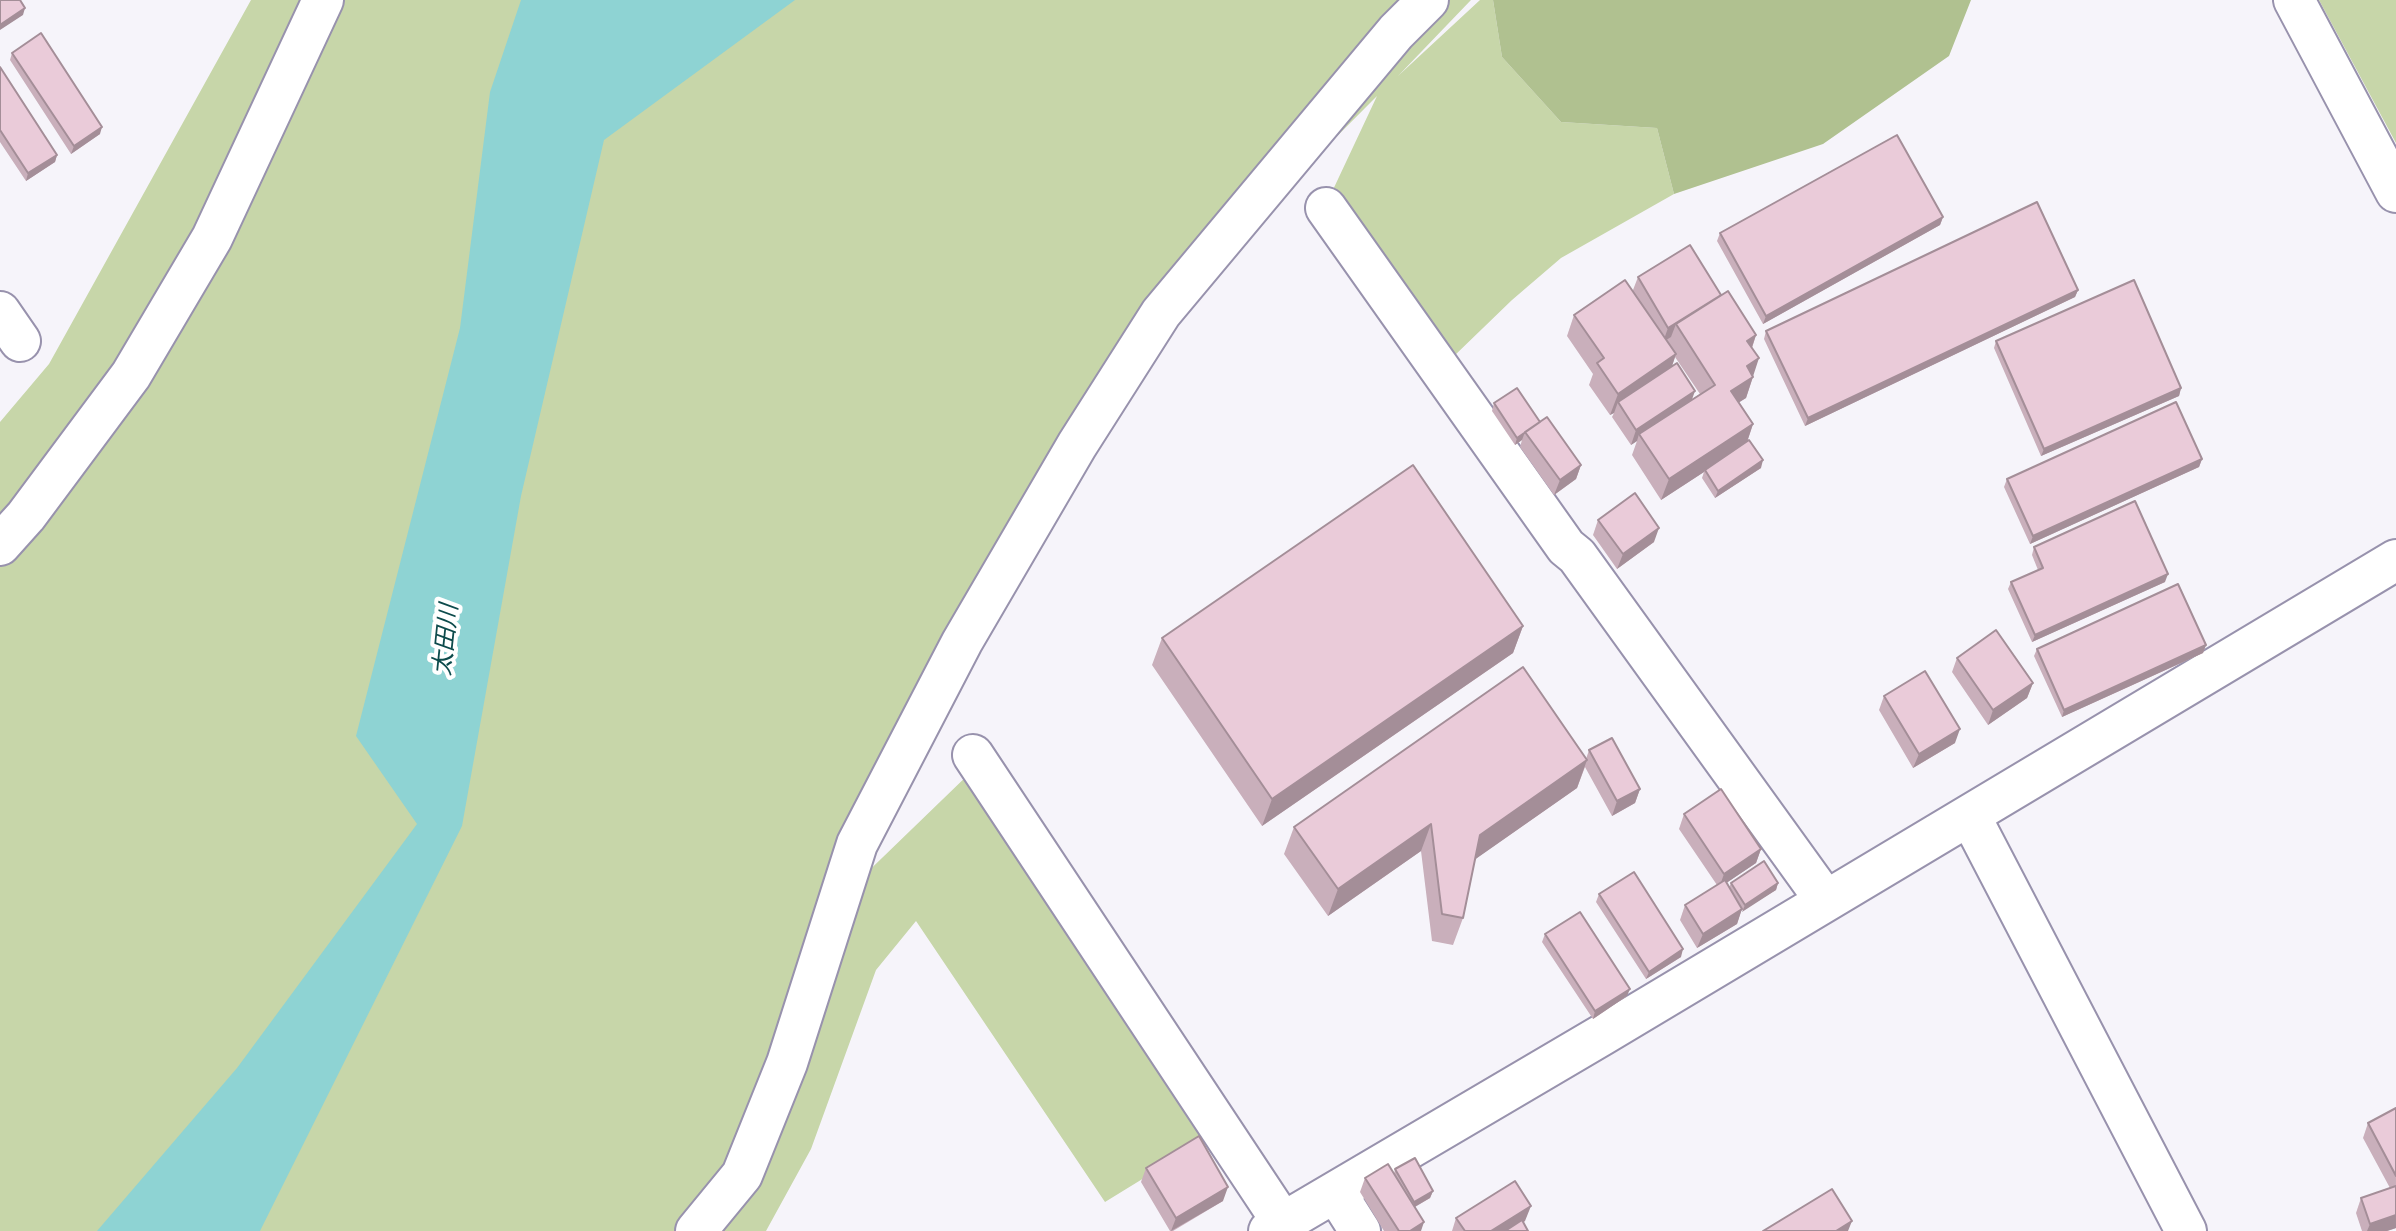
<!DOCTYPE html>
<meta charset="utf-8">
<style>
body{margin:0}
canvas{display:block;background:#f6f4fa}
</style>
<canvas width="2396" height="1231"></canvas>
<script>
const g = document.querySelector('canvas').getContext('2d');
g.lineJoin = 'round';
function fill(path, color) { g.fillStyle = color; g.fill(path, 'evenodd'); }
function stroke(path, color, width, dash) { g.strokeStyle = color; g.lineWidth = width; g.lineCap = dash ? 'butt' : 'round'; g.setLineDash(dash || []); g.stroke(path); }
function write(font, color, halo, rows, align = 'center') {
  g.font = font + ' "Times New Roman","Noto Sans JP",serif'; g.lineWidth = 8; g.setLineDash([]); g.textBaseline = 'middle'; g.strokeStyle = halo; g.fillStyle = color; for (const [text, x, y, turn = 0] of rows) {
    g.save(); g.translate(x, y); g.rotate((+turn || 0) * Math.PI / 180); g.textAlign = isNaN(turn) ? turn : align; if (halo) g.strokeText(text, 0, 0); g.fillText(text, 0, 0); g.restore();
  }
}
fill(new Path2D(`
 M251 0H1471L1398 76 1480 0H1493L1502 57 1561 122 1657 128 1674 194 1561 258 1512 300 1453 357 1331 194 1377 96 1161 313 852 887 973 770 1214 1135 1105 1202 916 921 876 970 811 1149 766 1231H0V422L49 364Z
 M2319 0H2396V143Z`), '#c7d6a9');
fill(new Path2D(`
 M1493 0H1971L1949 56 1823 144 1674 194 1657 128 1561 122 1502 57Z`), '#b0c190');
fill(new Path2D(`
 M521 0H795L604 140 521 496 462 826 260 1231H97L237 1068 417 824 356 736 460 328 490 92Z`), '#8ed3d3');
const street = new Path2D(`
 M2294 0 2396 192
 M1326 208 1566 547 1577 556 1826 901
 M0 312 20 341
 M0 545 26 516 131 375 212 238 323 0
 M973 755 1283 1223
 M1970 816 2186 1231
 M1336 1193 1360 1231
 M696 1231 742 1175 787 1063 857 844 962 642 1077 445 1161 313 1396 32 1428 0
 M1269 1231 1602 1035 2396 560`);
stroke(street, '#9892ad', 44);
stroke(street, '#fff', 40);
fill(new Path2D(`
 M12 53 100 134 71 154 10 60Z
 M0 67 57 155 55 162 26 181 0 142Z
 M1943 217 1940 225 1763 324 1717 241 1720 233Z
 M1638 277 1721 295 1756 335 1752 348 1753 377 1746 398 1739 402 1753 424 1747 442 1761 468 1715 498 1702 478 1704 472 1661 500 1632 455 1637 441 1631 445 1612 417 1614 413 1610 415 1589 385 1593 374 1567 336 1574 315 1633 290ZM1675 357 1700 394 1692 399 1672 366Z
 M2078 290 2075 297 1805 426 1764 339 1766 331Z
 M1996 341 2181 388 2179 396 2041 456 1994 348Z
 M1494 403 1540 422 1581 465 1576 479 1554 495 1520 447 1522 440 1515 445 1492 411Z
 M2202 459 2199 467 2030 544 2004 487 2007 479Z
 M1598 520 1654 542 1617 569 1593 535Z
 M2034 547 2165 582 2032 642 2008 589 2011 582 2038 570 2032 555Z
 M1523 626 1513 653 1262 826 1152 665 1162 638Z
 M2206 645 2203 653 2062 717 2034 656 2037 649Z
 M1957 658 2033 683 2027 698 1988 725 1952 672Z
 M1884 696 1955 743 1913 768 1879 710Z
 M1589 750 1640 789 1635 803 1612 816 1585 767 1577 788 1475 859 1463 918 1453 945 1432 941 1421 851 1328 916 1284 854 1294 827 1586 759Z
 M1684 814 1761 849 1756 863 1726 883 1729 888 1731 883H1778L1776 890 1741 911 1737 924 1697 948 1680 920 1685 905 1717 885 1679 829Z
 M1599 894 1681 957 1646 979 1596 902Z
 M1545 934 1627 996 1593 1019 1542 942Z
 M2396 1108V1228L2387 1231H2362L2356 1213 2361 1198 2390 1188 2363 1138 2368 1123Z
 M1146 1168 1223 1201 1173 1231H1170L1141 1182Z
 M1395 1169 1433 1191 1430 1198 1415 1207 1421 1231H1384L1360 1192 1365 1178 1394 1174Z
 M1456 1218 1525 1221 1523 1222 1528 1231H1452Z`), '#c9afbb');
fill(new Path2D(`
 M25 8 23 15 0 30V25Z
 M102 127 100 134 71 154 74 146Z
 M57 155 55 162 26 181 28 173Z
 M1943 217 1940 225 1763 324 1766 316Z
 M2078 290 2075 297 1805 426 1808 418Z
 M1721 296 1676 324 1671 337 1663 342 1668 328Z
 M1756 335 1749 356 1747 341Z
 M1676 354 1669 375 1618 402 1614 413 1610 415 1618 394Z
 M1759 358 1746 398 1724 412 1731 391 1747 366Z
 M2181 388 2179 396 2041 456 2044 449Z
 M1695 391 1690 405 1639 434 1637 441 1631 445 1636 430Z
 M1753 424 1746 445 1705 470 1704 472 1661 500 1669 479Z
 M1525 432 1522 440 1515 445 1517 438Z
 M2202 459 2199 467 2030 544 2033 536Z
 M1763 460 1761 468 1715 498 1718 491Z
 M1581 465 1576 479 1554 495 1560 480Z
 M1659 528 1654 542 1617 569 1623 554Z
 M2168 574 2165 582 2032 642 2035 635Z
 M1523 626 1513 653 1262 826 1272 799Z
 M2206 645 2203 653 2062 717 2064 710Z
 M2033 683 2027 698 1988 725 1993 710Z
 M1960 729 1955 743 1913 768 1919 754Z
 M1587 760 1577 788 1470 863 1480 835Z
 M1640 789 1635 803 1612 816 1617 801Z
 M1431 824 1421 851 1328 916 1338 889Z
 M1761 849 1756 863 1719 888 1724 874Z
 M1778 883 1776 890 1742 912 1745 905Z
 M1742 909 1737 924 1697 948 1703 934Z
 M1683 949 1681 957 1646 979 1649 972Z
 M1630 989 1627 996 1593 1019 1595 1011Z
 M1228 1187 1223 1201 1171 1231 1176 1218Z
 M1433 1191 1430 1198 1411 1209 1414 1202Z
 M1531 1206 1525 1221 1509 1231H1491Z
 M2396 1215V1228L2387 1231H2367L2370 1224Z
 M1852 1221 1848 1231H1836Z
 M1424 1222 1421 1231H1410Z`), '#a48e98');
const building = new Path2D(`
 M0 0H20L25 8 0 25Z
 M41 33 102 127 74 146 12 53Z
 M0 67 57 155 28 173 0 130Z
 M1897 135 1943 217 1766 316 1720 233Z
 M2037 202 2078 290 1808 418 1766 331Z
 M1690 245 1721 295 1668 328 1638 277Z
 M1625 280 1676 354 1618 394 1597 363 1604 358 1574 315Z
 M2134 280 2181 388 2044 449 1996 341Z
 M1728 291 1756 335 1747 341 1759 358 1747 366 1753 377 1731 391 1753 424 1669 479 1639 434 1715 385 1676 324Z
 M1677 363 1695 391 1636 430 1618 402Z
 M1517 388 1540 422 1517 438 1494 403Z
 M2176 402 2202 459 2033 536 2007 479Z
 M1547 417 1581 465 1560 480 1525 432Z
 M1749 440 1763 460 1718 491 1705 470Z
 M1413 465 1523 626 1272 799 1162 638Z
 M1635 493 1659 528 1623 554 1598 520Z
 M2135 501 2168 574 2035 635 2011 582 2043 568 2034 547Z
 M2178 584 2206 645 2064 710 2037 649Z
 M1996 630 2033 683 1993 710 1957 658Z
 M1523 667 1587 760 1480 835 1463 918 1442 914 1431 824 1338 889 1294 827Z
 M1925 671 1960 729 1919 754 1884 696Z
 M1612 738 1640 789 1617 801 1589 750Z
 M1721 789 1761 849 1724 874 1684 814Z
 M1764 861 1778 883 1745 905 1731 883Z
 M1634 872 1683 949 1649 972 1599 894Z
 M1725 880 1742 909 1703 934 1685 905Z
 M1580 912 1630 989 1595 1011 1545 934Z
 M2396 1108V1176L2368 1123Z
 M1199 1136 1228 1187 1176 1218 1146 1168Z
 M1415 1158 1433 1191 1414 1202 1395 1169Z
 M1388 1164 1424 1222 1410 1231H1399L1365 1178Z
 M1515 1181 1531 1206 1491 1231H1465L1456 1218Z
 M2396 1186V1215L2370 1224 2361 1198Z
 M1832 1189 1852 1221 1836 1231H1763Z
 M1522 1220 1528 1231H1505Z`);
fill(building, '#eacbd9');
stroke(building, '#a48e98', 2);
write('italic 24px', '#0d4b4c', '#fff', [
 ["太田川",447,640,-84]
]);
</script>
